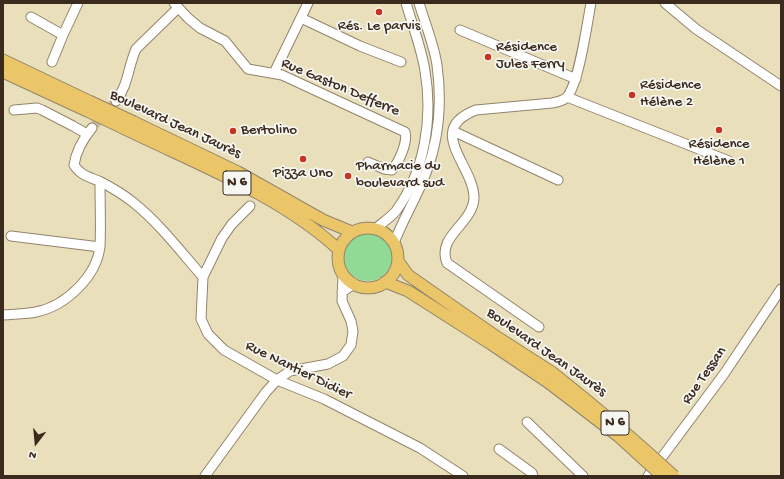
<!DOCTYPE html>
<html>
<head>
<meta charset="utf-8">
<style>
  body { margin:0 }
  #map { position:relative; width:784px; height:479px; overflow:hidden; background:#eadfbb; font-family:"Gochi Hand",sans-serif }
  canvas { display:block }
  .frame { position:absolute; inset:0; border:4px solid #3b2a1e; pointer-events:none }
  .north { position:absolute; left:16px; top:423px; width:40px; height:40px; -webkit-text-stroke:3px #f6f6f2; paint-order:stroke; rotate:196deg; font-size:11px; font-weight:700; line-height:16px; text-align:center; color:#3b2a1e }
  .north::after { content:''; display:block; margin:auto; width:14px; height:18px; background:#3b2a1e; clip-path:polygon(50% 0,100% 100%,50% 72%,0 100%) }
</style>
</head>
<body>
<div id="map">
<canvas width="784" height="479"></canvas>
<div class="frame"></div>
<div class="north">N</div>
</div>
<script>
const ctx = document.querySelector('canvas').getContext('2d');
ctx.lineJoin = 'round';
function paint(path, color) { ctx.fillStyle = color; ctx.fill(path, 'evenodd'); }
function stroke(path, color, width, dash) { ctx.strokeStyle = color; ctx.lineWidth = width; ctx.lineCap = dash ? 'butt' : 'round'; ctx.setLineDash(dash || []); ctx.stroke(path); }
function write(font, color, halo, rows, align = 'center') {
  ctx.font = font + ' "Gochi Hand",sans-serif'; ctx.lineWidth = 3.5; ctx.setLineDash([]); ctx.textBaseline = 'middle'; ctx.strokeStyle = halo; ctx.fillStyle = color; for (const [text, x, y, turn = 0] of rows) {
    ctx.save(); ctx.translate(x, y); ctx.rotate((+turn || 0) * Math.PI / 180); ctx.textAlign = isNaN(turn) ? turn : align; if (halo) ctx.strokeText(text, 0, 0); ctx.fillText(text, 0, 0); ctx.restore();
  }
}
const green = new Path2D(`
  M344 257a24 24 0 1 1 48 0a24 24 0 1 1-48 0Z`);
const minorTunnel = new Path2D(`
  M92,128L116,101`);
const minor = new Path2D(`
  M174,3L188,18L200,28L225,41L248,69L282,75L405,132C408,142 399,162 392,170L384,169L368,162
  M665,3L696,29L781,86
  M31,17L63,35
  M301,18L360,46L401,62
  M460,30L576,79
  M52,62L63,35L78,3
  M274,73L308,3
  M567,97L729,161
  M116,101C128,86 128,67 136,49L178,8
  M14,110L37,108L42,110L73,126L87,134
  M92,128C83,139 76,151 74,165C80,175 89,177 99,181C111,187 124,195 134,203C160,224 181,252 203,277
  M453,131L558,180
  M250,206L232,224L222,238L203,277L201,319L208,334L224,350L277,380L324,399L420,448L463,476
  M375,229C382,223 390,218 396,211C425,171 433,118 425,71C422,50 412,24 406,3
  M11,236L100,247
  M394,243C403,219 417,197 426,173C439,139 442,102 437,65C434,45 425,23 419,3
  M342,292L354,284
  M3,315C14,314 26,314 36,312C66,306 97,276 100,246C101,225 100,203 100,182
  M539,327L447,263C436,236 473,224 474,198C474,165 424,130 476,110L552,103C558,102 563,101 567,97C579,83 587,24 591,3
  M527,422L583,476
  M499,449L532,473L533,476
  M205,476L266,392L277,380L290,371L328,364L343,356L351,345L353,331L351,321L342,301L343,275
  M648,476L724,374L781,289`);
const major = new Path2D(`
  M3,60L89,101
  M3,72L85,110
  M134,122L238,172L323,220L352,232
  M127,130C197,164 281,196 339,250
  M338 258a30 30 0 1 1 60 0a30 30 0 1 1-60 0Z
  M398,261L408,275L497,337L553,373
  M385,282L408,291L491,344L549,383`);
const majorBridge = new Path2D(`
  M89,101L134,122
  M85,110L127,130
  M553,373C595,406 635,440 674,476
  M549,383L618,436L662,476`);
const markers = [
  [379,12,4,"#c8321e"],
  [488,57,4,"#c8321e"],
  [632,95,4,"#c8321e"],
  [719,130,4,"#c8321e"],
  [233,131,4,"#c8321e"],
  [303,159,4,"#c8321e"],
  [348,176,4,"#c8321e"]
];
const shields = [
  [237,183,28],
  [615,423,28]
];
const shieldNames = [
  ["N 6",237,183],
  ["N 6",615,423]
];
const poiNames = [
  ["Rés. Le parvis",379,27,"center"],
  ["Résidence",496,48],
  ["Jules Ferry",496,65],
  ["Résidence",640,86],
  ["Hélène 2",640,103],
  ["Bertolino",241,131],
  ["Résidence",719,145,"center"],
  ["Hélène 1",719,162,"center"],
  ["Pharmacie du",356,167],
  ["boulevard sud",356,184],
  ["Pizza Uno",303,174,"center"]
];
const streetNames = [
  ["Rue Gaston Defferre",340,88,23],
  ["Boulevard Jean Jaurès",175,125,25],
  ["Boulevard Jean Jaurès",546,353,35],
  ["Rue Nantier Didier",298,371,26],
  ["Rue Tessan",705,376,-55]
];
paint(green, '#90da96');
stroke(minorTunnel, '#c7bb9c', 9, [9, 4.5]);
stroke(minor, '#92846c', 11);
stroke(major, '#92846c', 13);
stroke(minor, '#fff', 9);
stroke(major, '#eac669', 11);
stroke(majorBridge, '#92846c', 13, []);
stroke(majorBridge, '#eac669', 11);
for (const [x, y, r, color] of markers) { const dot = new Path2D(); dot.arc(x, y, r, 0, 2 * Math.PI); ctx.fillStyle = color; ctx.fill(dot); stroke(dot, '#f6f6f2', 1.5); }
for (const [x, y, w] of shields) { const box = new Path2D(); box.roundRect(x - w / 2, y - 12, w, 24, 3); ctx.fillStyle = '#f6f6f2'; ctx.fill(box); stroke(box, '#3b2a1e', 1); }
write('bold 14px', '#3b2a1e', null, shieldNames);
write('15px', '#3b2a1e', '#f6f6f2', poiNames, 'left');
write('15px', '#3b2a1e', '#f6f6f2', streetNames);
</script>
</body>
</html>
